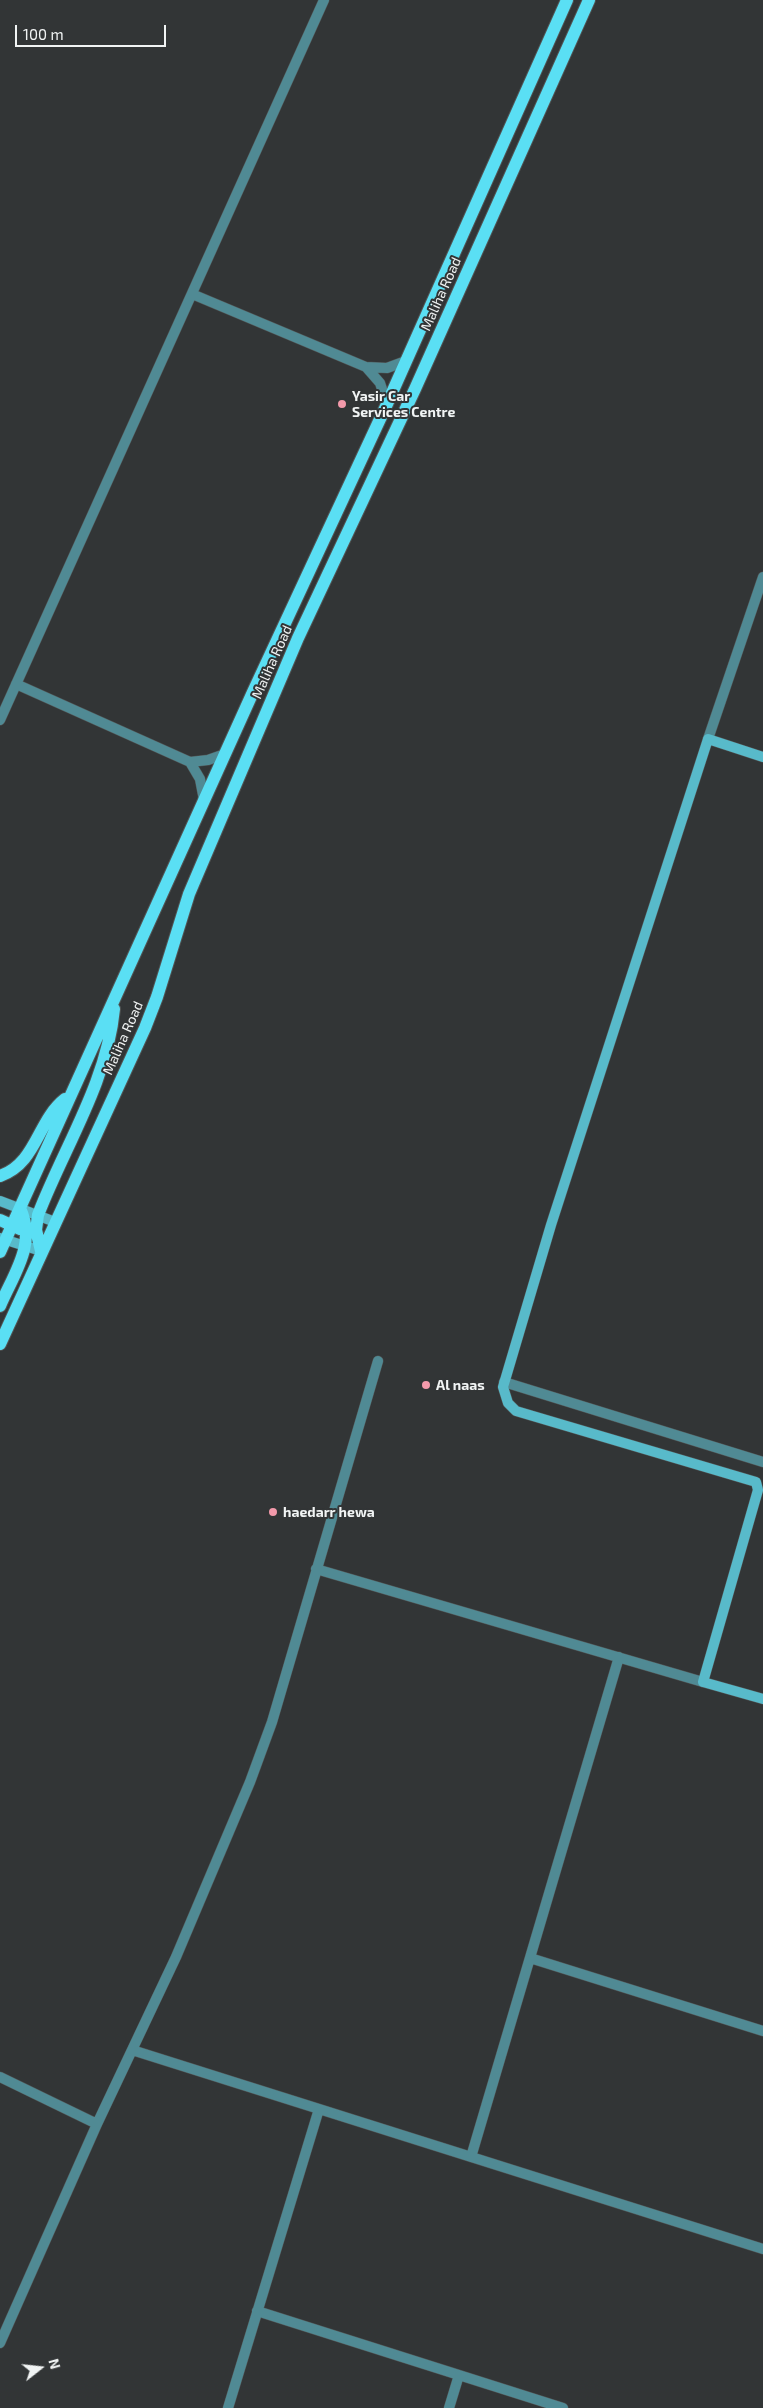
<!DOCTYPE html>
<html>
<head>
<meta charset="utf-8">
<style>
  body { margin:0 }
  #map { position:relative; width:763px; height:2408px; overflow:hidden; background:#323536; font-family:"Exo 2",sans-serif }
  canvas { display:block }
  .north { position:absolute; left:15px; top:2343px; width:50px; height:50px; -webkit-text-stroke:4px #323536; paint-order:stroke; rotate:74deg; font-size:14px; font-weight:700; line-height:20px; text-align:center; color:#f1f4f4 }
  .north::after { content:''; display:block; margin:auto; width:18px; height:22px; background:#f1f4f4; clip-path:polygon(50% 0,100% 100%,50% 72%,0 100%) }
  .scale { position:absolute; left:15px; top:25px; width:151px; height:22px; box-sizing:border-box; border:2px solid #f1f4f4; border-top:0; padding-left:6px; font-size:15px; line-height:18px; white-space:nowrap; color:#f1f4f4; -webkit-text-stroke:4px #323536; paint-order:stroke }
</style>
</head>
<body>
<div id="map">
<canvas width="763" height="2408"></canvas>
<div class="north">N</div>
<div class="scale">100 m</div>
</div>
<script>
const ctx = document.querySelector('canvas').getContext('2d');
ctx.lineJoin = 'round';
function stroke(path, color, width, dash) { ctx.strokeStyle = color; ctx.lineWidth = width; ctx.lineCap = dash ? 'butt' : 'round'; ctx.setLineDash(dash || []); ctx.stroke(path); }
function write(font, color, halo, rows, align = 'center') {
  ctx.font = font + ' "Exo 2",sans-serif'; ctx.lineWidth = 4; ctx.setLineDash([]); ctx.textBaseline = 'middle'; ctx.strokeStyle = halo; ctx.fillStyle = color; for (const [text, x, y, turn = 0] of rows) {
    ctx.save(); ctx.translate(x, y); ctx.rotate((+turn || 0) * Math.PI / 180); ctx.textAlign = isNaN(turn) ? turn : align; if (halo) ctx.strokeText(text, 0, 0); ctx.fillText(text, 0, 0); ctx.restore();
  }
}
const street = new Path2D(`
  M192,294L366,367L387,368L406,361
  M366,367L380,383L387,404
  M16,684L190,762L208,760L225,754
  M0,720L324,0
  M708,739L763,577
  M190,762L200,779L204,800
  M504,1382L763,1462
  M316,1569L703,1682
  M530,1958L763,2031
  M132,2050L763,2249
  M0,2077L97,2124
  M471,2157L619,1657
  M257,2311L563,2408
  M0,2343L97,2124L176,1957L250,1782L272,1722L378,1361
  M228,2408L319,2109
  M449,2408L459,2375`);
const secondary = new Path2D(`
  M763,757L708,739L551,1225L503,1387L508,1403L516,1411L756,1482L758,1490L703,1682L763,1699
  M0,1201L55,1222
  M0,1238L41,1251`);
const primary = new Path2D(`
  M0,1176C37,1163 37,1121 65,1099
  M0,1220L20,1229
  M41,1251L36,1230L38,1215C64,1147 107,1083 114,1009
  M0,1252L253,692L387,404L567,0
  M0,1306C14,1273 37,1244 20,1208
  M0,1344L145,1028L157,997L189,894L298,638L415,389L589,0`);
const markers = [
  [342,404,5,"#f39aab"],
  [426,1385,5,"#f39aab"],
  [273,1512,5,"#f39aab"]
];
const streetNames = [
  ["Maliha Road",441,294,-66],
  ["Maliha Road",272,662,-66],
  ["Maliha Road",123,1038,-66]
];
const poiNames = [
  ["Yasir Car",352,396],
  ["Services Centre",352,412],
  ["Al naas",436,1385],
  ["haedarr hewa",283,1512]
];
stroke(street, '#515454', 11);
stroke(secondary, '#515454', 11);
stroke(primary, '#515454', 14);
stroke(street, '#508a94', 10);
stroke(secondary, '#58baca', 10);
stroke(primary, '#5adff4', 12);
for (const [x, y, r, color] of markers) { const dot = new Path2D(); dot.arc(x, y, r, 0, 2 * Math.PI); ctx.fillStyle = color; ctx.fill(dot); stroke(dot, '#323536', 2); }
write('14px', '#f1f4f4', '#323536', streetNames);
write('bold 14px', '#f1f4f4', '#323536', poiNames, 'left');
</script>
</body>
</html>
